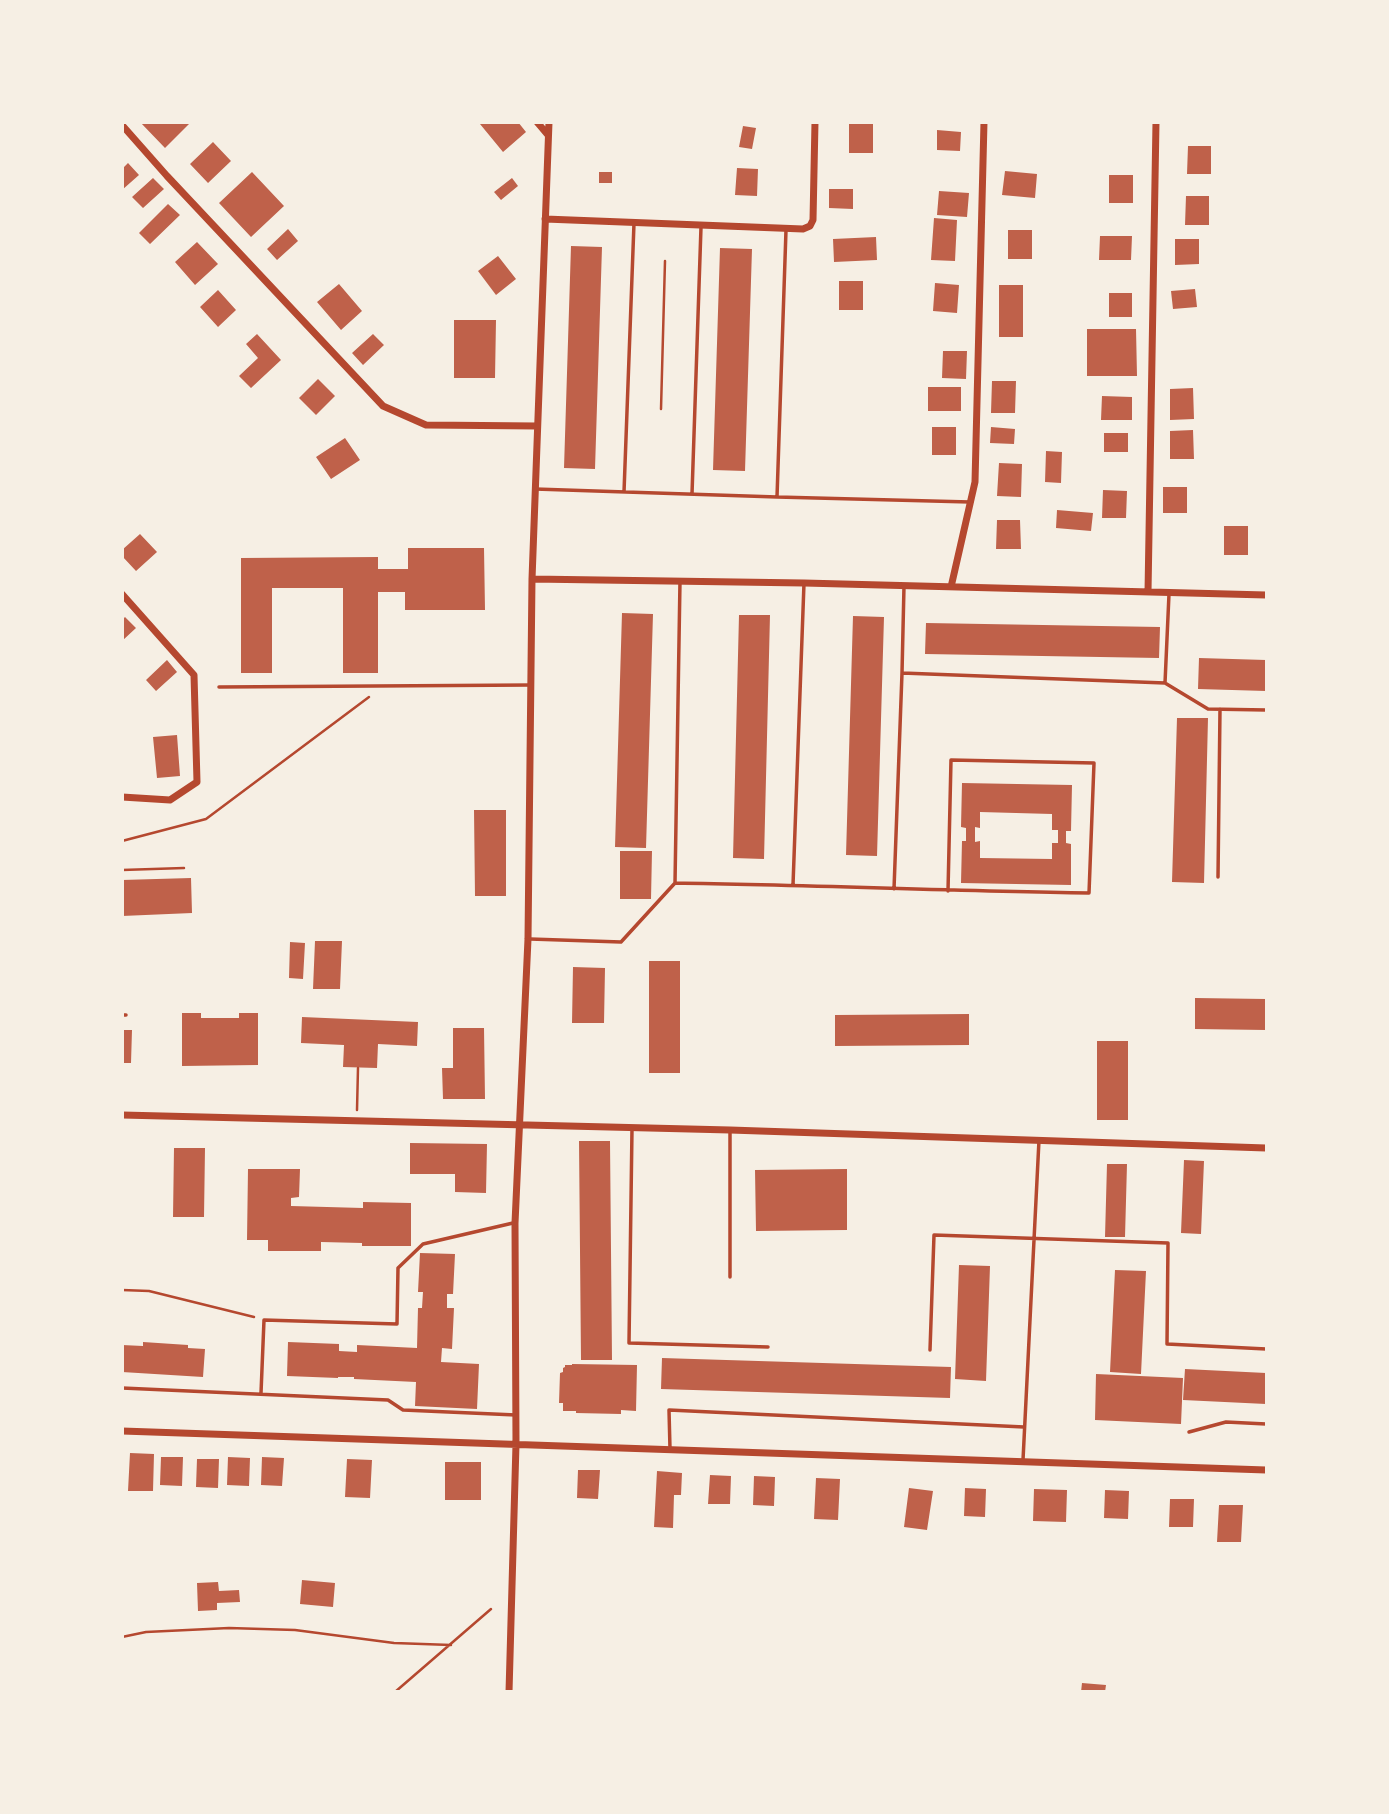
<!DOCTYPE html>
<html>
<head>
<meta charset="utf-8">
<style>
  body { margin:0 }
  #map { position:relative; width:1389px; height:1814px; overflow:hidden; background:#f6efe4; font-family:Rubik,sans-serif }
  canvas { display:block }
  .frame { position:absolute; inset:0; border:124px solid #f6efe4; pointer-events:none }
</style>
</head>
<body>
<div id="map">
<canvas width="1389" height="1814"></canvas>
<div class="frame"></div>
</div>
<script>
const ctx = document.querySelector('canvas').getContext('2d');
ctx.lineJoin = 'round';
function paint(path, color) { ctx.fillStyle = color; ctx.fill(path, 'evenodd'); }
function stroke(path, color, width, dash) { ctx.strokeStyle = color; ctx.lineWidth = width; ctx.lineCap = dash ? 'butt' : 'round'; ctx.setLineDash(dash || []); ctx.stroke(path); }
const building = new Path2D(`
  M140,122H191L165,148Z
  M481,122H518L526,132L503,152L480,124Z
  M849,124H873V153H849Z
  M743,126L756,128L752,149L739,147Z
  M937,130L961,132L960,151L937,150Z
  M213,142L231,161L208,183L190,164Z
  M1188,146H1211V174H1187Z
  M128,163L139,175L122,190V169Z
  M737,168L758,169L757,196L735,195Z
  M1005,171L1037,174L1035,198L1002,195Z
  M252,172L284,206L251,237L219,203Z
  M599,172H612V183H599Z
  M1109,175H1133V203H1109Z
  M153,178L164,189L143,208L132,197Z
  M512,178L518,186L501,200L494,192Z
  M829,189H853V209L829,208Z
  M939,191L969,193L967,217L937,215Z
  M1186,196H1209V225H1185Z
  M168,204L180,215L150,244L139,233Z
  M934,218L957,220L955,261L931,260Z
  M288,229L298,241L277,260L267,249Z
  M1008,230H1032V259H1008Z
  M1100,236H1132L1131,260H1099Z
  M876,237L877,260L834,262L833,239Z
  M1175,239H1199V264L1175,265Z
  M197,242L218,264L195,285L175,262Z
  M571,246L602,247L595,469L564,468Z
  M720,248L752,249L745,471L713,470Z
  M498,256L516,279L496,295L478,271Z
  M839,281H863V310H839Z
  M935,283L959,285L957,313L933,311Z
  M339,284L362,311L341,330L317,302Z
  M999,285H1023V337H999Z
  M1195,289L1197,307L1173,309L1171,291Z
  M218,290L236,310L218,327L200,307Z
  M1109,293H1132V317H1109Z
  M454,320H496L495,378H454Z
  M1087,329H1136L1137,376H1087Z
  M257,334L281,360L251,388L239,376L258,358L246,344Z
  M373,334L384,345L363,365L352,353Z
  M943,351H967L966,379L942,378Z
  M318,379L335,396L316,415L299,398Z
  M992,381H1016L1015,413H991Z
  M928,387H961V411H928Z
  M1193,388L1194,419L1170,420V389Z
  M1102,396L1132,397V420H1101Z
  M932,427H956V455H932Z
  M991,427L1015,429L1014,444L990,443Z
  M1193,430L1194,459H1170V431Z
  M1104,433H1128V452H1104Z
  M345,438L360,460L331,479L316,457Z
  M1046,451L1062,452L1061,483L1045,482Z
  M999,463L1022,464L1021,497L997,496Z
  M1163,487H1187V513H1163Z
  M1103,490L1127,491L1126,518H1102Z
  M1057,510L1093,513L1091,531L1056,528Z
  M997,520H1020L1021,549H996Z
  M1224,526H1248V555H1224Z
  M140,534L157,552L136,571L122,556V550Z
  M408,548H484L485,610H405V592H378V673H343V588H272V673H241V558L378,557V569H408Z
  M622,613L653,614L646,848L615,847Z
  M739,615H770L764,859L733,858Z
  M853,616L884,617L877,856L846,855Z
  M125,617L136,628L122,641V620Z
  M926,623L1160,627L1159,658L925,654Z
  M1199,658L1266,660V691L1198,689Z
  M167,660L177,672L156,691L146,680Z
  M1177,718H1208L1204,883L1172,882Z
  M177,735L180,776L157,778L153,737Z
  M962,783L1072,785L1071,831H1066V843L1071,844V885L961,883L962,841H966V828L961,827ZM980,812L1052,814V830H1058V843H1052V859L980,858V841L975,842V827L980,828Z
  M474,810H506V896H475Z
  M620,851H652L651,899H620Z
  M191,878L192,913L122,916V880Z
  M315,941H342L340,989H313Z
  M290,942L305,943L303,979L289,978Z
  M649,961H680V1073H649Z
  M573,967L605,968L604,1023H572Z
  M1195,998L1266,999V1030L1195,1029Z
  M182,1013H201V1018H239V1013H258V1065L182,1066Z
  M969,1014V1045L835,1046V1015Z
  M302,1017L418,1022L417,1046L378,1044L377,1068L343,1067L344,1045L301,1043Z
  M453,1028H484L485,1099H443L442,1068H453Z
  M122,1030H132L131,1063H122Z
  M1097,1041H1128V1120H1097Z
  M579,1141H610L612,1360H581Z
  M410,1143L487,1144L486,1193L455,1192V1174H410Z
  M174,1148H205L204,1217H173Z
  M1184,1160L1204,1161L1201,1234L1181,1233Z
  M1107,1164H1127L1125,1237H1105Z
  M248,1169H300L299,1197L291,1198V1206L363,1208V1202L411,1203V1246H362V1243L321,1242V1251H268V1240H247Z
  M847,1169V1230L756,1231L755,1170Z
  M420,1253L455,1254L453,1294H447V1308H454L452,1349L442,1348L441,1362L479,1364L477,1409L415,1406L416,1382L354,1379V1377H338V1378L287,1376L288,1342L339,1344V1351L357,1352V1345L417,1348L418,1308H422L423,1292H418Z
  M959,1265L990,1266L986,1381L955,1379Z
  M1115,1270L1146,1271L1141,1374L1110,1372Z
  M143,1342L188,1345V1348L205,1349L203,1377L122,1372V1345L143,1346Z
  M662,1358L951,1367L950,1398L661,1389Z
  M572,1364L637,1365L636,1411L621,1410V1414L576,1413V1411H563V1403H559L560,1373L563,1372V1368L565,1367V1365H572Z
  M1185,1369L1266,1373V1404L1183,1400Z
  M1096,1374L1183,1378L1181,1424L1095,1420Z
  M130,1453L154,1454L153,1491H128Z
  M161,1457H183L182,1486L160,1485Z
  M228,1457L250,1458L249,1486L227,1485Z
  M262,1457L284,1458L282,1486L261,1485Z
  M197,1459H219L218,1488L196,1487Z
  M347,1459L372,1460L370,1498L345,1497Z
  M445,1462H481V1500H445Z
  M578,1470H600L598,1499L577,1498Z
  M657,1471L682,1473L681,1495H674L673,1528L654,1527Z
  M710,1475L731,1476L730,1504H708Z
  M754,1476L775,1477L774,1506L753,1505Z
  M816,1478L840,1479L838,1520L814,1519Z
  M909,1488L933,1491L927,1530L904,1527Z
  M965,1488L986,1489L985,1517L964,1516Z
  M1034,1489L1067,1490L1066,1522L1033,1521Z
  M1105,1490L1129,1491L1128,1519L1104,1518Z
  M1170,1499H1194L1193,1527H1169Z
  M1219,1505H1243L1241,1542H1217Z
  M302,1580L335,1583L333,1607L300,1604Z
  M218,1582L219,1591L239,1590L240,1602L217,1603V1610L198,1611L197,1583Z
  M1082,1683L1106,1685L1105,1692H1081Z`);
const path = new Path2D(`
  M661,409L665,261
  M122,841L206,819L369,697
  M122,870L184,868
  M357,1110L358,1068
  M122,1290L149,1291L254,1317
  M122,1637L146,1632L229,1628L295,1630L394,1643L451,1645
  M395,1692L491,1609`);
const service = new Path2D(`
  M535,489L777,497L786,230
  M624,492L634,223
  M692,494L701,227
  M777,497L970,502
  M904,586L902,673L1165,683L1208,709L1266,710
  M1165,683L1169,594
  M219,687L531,685
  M1218,877L1220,709
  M675,883L680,581
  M793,885L804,583
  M894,889L902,673
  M530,939L621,942L675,883C813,885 951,891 1089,893L1094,763L951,760L948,891
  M122,1015H126
  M632,1129L629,1343L768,1347
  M730,1132V1277
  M930,1350L934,1235L1168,1243L1167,1344L1266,1349
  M122,1388L388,1400L403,1410L516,1415
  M261,1393L264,1320L397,1324L398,1268L423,1244L513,1223
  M1189,1432L1226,1422L1266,1424
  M670,1449L669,1410L1024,1427
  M1023,1460L1039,1140`);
const minor = new Path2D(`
  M537,122L548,135
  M122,125L167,176L383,406L426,425L537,426
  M545,219L803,229L810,226L813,220L815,122
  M532,579L804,583L1266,595
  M951,587L975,482L984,122
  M1148,592L1156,122
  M122,594L194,675L197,782L170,800L122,797
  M122,1115L730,1130L1266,1148
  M122,1431L1266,1470
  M509,1692L516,1444L515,1223L528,939L532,579L549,122`);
paint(building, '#bf614a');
stroke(path, '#b5482f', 2.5);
stroke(service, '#b5482f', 3.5);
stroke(minor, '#b5482f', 7);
</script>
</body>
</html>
